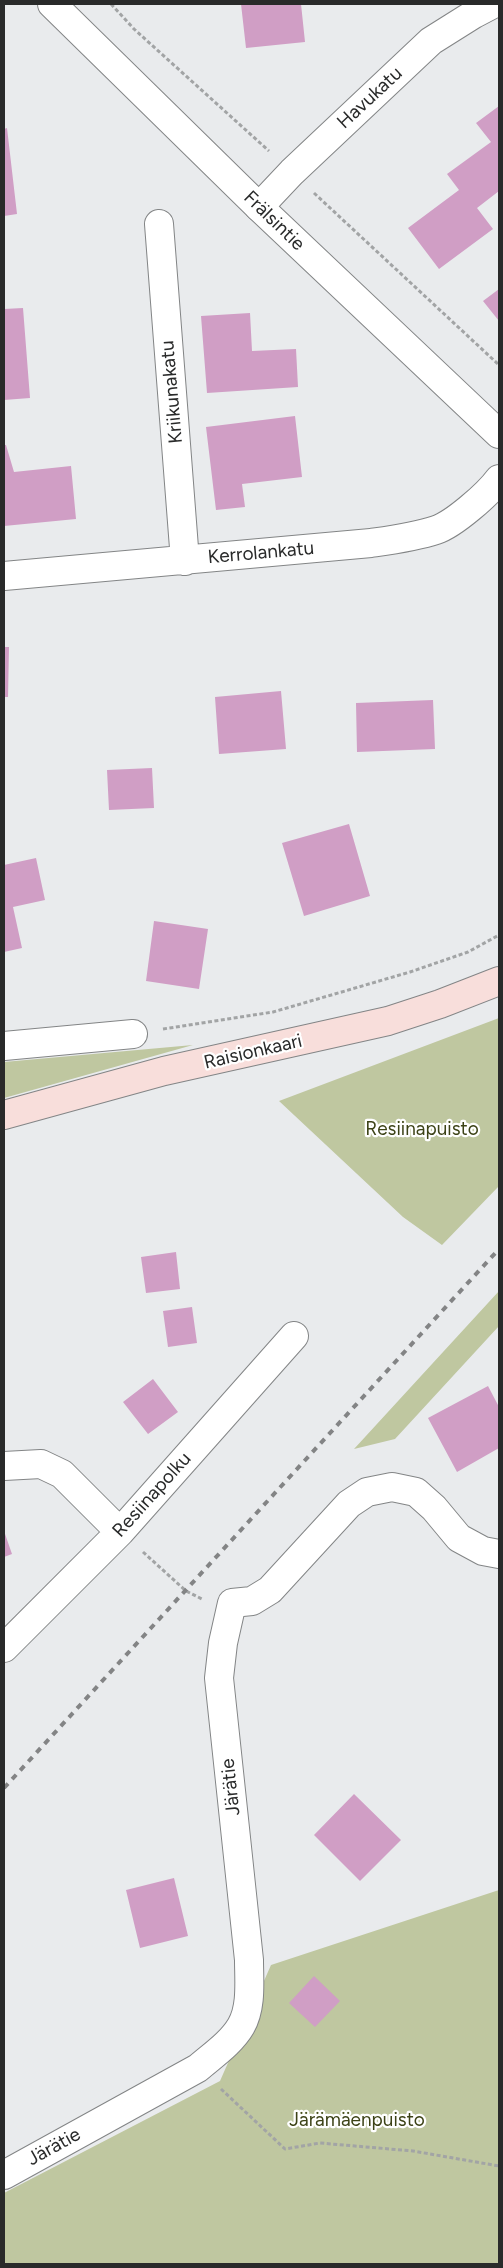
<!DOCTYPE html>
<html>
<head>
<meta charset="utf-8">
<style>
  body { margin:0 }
  #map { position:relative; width:503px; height:2268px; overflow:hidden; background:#e9ebed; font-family:Figtree,sans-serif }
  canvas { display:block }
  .frame { position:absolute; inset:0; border:5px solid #292a2a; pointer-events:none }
</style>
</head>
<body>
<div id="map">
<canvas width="503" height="2268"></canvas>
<div class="frame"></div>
</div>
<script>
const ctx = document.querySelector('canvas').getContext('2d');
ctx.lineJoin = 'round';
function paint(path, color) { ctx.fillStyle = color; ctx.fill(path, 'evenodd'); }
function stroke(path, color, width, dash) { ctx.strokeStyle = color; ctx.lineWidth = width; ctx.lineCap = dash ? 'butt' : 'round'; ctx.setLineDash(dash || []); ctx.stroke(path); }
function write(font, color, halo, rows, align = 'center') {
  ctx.font = font + ' Figtree,sans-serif'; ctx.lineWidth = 4.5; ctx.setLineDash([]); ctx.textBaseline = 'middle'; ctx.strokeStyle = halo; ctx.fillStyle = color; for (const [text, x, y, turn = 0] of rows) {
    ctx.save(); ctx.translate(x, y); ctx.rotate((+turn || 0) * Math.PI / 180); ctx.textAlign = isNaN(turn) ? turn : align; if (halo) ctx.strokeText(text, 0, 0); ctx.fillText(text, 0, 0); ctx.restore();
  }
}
const green = new Path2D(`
  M499,1018V1186L442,1245L403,1217L279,1101Z
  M193,1045L29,1091L4,1098V1062Z
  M499,1291V1326L395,1439L354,1449Z
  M499,1890V2264H4V2193L220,2081L271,1965Z`);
const building = new Path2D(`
  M241,4H301L305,42L246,48Z
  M499,106V191L477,208L493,229L439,269L408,228L459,190L447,174L491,142L476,123Z
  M7,128L17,214L4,216V129Z
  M499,289V321L483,301Z
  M23,308L30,398L4,400V309Z
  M250,313L252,351L296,349L298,387L207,393L201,316Z
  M295,416L302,477L242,484L245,507L216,510L206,427Z
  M4,445H6L14,472L71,466L76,519L4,526Z
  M4,647H9L8,697H4Z
  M281,691L286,749L219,754L215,697Z
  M433,700L435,749L357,752L356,703Z
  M152,768L154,808L109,810L107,770Z
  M349,824L370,896L304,916L282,843Z
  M36,858L45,900L13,907L22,948L4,952V865Z
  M154,921L208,929L199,989L146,981Z
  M176,1252L180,1289L146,1293L141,1257Z
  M192,1307L197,1343L168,1347L163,1311Z
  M153,1379L178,1412L148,1434L123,1402Z
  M488,1386L499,1407V1448L457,1472L428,1418Z
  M4,1531L12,1554L4,1557Z
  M354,1794L401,1840L360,1881L314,1835Z
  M174,1878L188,1936L140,1948L126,1890Z
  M314,1976L340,2001L315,2027L289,2003Z`);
const path = new Path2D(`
  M111,4L134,29L269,151
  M314,193L499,365
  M163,1029L273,1012L410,972L468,952L499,935
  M143,1552L186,1591L202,1599
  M221,2089L285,2149L320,2143L413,2151L499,2166`);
const minor = new Path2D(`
  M259,207L292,172L431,41L474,14L493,4
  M159,224L185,561
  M4,576L371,543C392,540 415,537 436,530C454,524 488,494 499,479
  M4,1046L133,1034
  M4,1466L41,1464L62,1474L120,1532
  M4,1648L120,1532L294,1336
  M4,2175L198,2068C213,2055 231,2043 241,2026C252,2007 249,1981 249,1960L219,1678L223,1643L232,1603L252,1601L270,1590L349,1504L367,1492L392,1487L416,1492L434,1508L459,1538L483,1551L499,1554`);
const tertiary = new Path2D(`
  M52,4L259,207L499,434`);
const secondary = new Path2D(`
  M4,1115L164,1071L388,1021L440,1004L499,981`);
const rail = new Path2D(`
  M4,1788L499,1249`);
const streetNames = [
  ["Havukatu",370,98,-43],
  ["Frälsintie",274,221,44],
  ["Kriikunakatu",172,392,-95],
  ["Kerrolankatu",261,553,-5],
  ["Raisionkaari",253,1052,-13],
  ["Resiinapolku",152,1495,-48],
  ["Järätie",231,1787,-96],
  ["Järätie",54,2147,-29]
];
const parkNames = [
  ["Resiinapuisto",422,1129],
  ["Järämäenpuisto",357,2120]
];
paint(green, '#bfc7a0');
paint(building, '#d09ec5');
stroke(minor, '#838586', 30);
stroke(tertiary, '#838586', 30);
stroke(secondary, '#838586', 30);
stroke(path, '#a2a4a5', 3, [4, 2.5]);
stroke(minor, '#fff', 28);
stroke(tertiary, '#fff', 28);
stroke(secondary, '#f8dedb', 28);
stroke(rail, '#838485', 4, [6, 6]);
write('19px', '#292a2a', '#fff', streetNames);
write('19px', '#3c4216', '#fff', parkNames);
</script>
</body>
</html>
